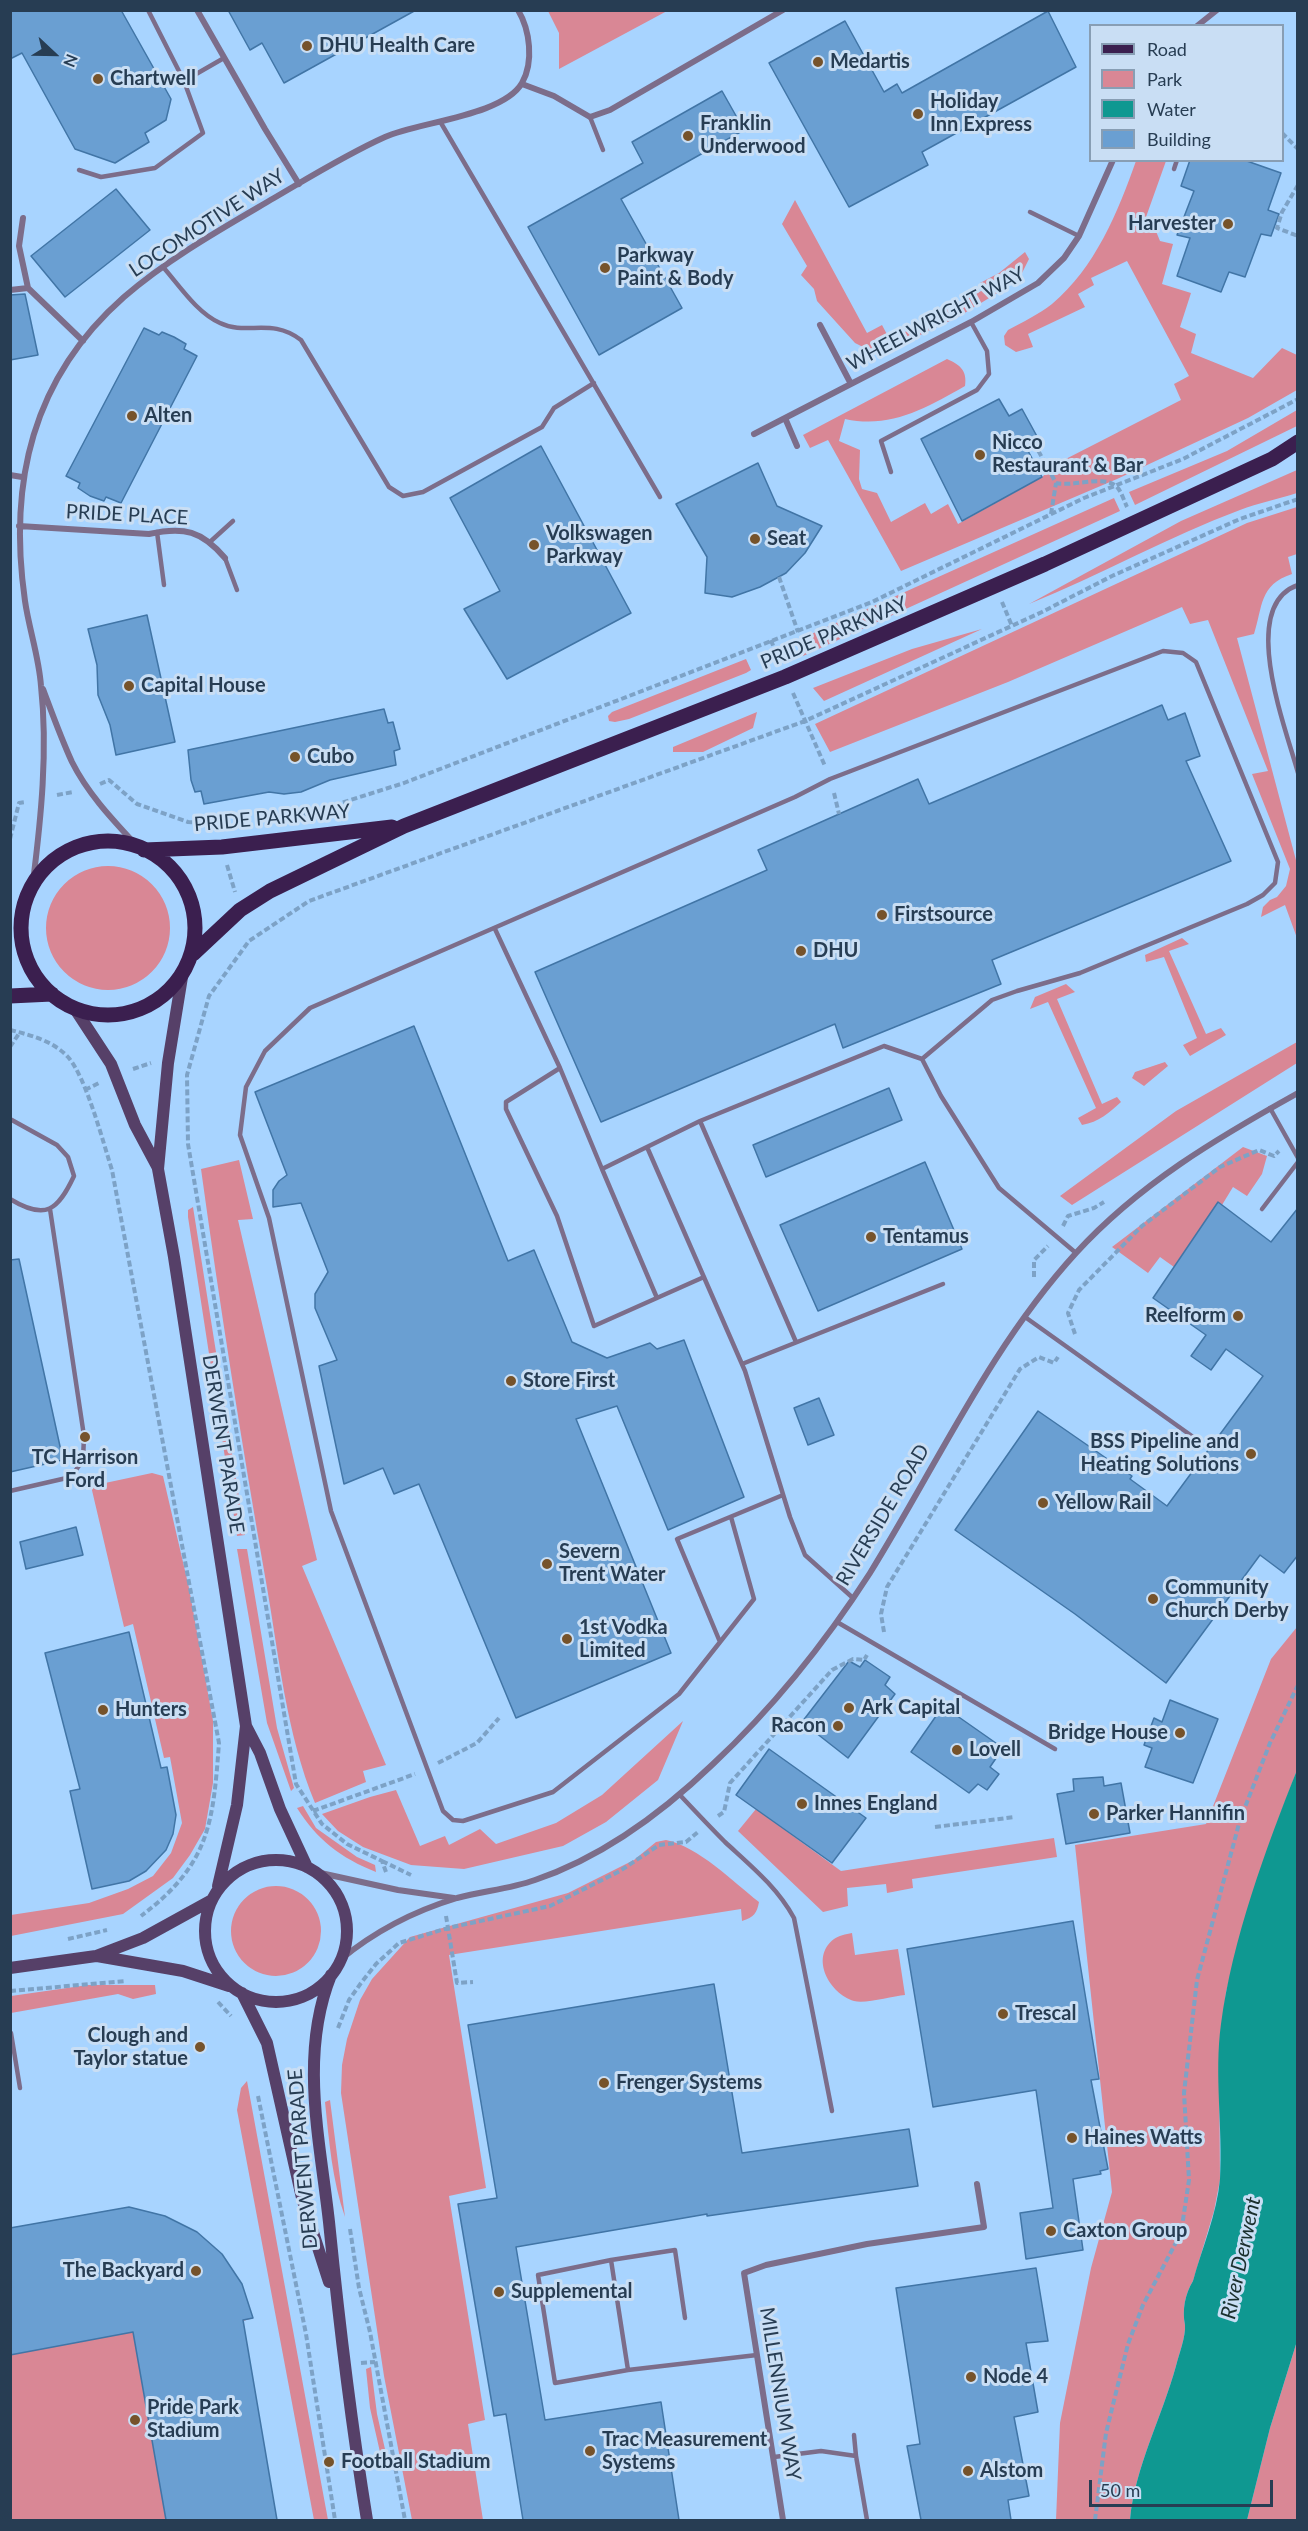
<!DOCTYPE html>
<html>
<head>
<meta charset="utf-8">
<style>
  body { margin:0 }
  #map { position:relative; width:1308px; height:2531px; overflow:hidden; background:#a8d4ff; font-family:Lato,sans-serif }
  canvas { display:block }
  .frame { position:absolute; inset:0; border:12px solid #273d53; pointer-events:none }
  .legend { position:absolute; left:1089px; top:24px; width:195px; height:138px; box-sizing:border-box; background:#c9def4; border:2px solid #889eb4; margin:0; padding:8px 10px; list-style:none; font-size:18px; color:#273d53 }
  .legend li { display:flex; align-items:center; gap:12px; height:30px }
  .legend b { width:30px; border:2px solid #889eb4 }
  .north { position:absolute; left:24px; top:24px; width:60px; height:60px; -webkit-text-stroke:4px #c9def4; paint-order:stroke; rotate:112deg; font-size:16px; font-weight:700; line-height:24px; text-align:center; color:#273d53 }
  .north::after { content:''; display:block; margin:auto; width:21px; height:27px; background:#273d53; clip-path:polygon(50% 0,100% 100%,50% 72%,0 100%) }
  .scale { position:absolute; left:1089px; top:2480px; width:184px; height:27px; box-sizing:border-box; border:3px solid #273d53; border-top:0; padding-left:8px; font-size:18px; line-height:21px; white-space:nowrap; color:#273d53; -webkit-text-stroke:4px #c9def4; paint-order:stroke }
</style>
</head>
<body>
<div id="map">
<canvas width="1308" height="2531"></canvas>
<div class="frame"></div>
<ul class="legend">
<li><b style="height:8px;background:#3b1f4f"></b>Road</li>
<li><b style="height:16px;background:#d98795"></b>Park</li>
<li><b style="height:16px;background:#0f9891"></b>Water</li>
<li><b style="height:16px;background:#6a9fd2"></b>Building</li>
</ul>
<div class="north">N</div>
<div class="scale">50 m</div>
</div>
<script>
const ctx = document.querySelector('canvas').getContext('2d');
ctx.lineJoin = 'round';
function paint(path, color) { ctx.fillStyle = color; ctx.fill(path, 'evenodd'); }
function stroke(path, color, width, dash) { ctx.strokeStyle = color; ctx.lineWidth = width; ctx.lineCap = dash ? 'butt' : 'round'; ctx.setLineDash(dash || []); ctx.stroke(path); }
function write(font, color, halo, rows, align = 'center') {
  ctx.font = font + ' Lato,sans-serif'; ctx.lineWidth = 6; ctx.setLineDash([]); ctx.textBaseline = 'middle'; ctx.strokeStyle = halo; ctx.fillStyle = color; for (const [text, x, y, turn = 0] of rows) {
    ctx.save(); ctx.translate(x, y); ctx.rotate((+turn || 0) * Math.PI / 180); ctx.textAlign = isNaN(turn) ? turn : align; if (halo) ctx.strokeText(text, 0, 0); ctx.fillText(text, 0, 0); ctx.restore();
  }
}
const green = new Path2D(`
  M548,11H667L559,69V33Z
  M1136,161H1166L1146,217L1153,224L1160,241L1173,244L1162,284L1191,293L1180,327L1196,334L1191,353L1253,378L1282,348L1297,355V390L1248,418L1117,479L901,571L828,440L810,448L803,435L947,359C961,365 967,371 965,386C926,408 891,429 845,419L839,441L860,450L859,479L862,489L877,493L891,522L925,503L931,514L948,504L958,524L1042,477L1056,464L1181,400L1174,384L1189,376L1127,261L1091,278L1094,285L1078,294L1085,307L1028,334L1033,347L1016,352L1005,345L1004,336L1008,330C1023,322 1039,314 1052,304C1095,268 1118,212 1136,161Z
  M795,200L867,333L882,325L890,340L983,290L980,283L999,273L1025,252L1029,259L1019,279L999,292L958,317L887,351L877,354L855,343L817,301L814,289L801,275L807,266L782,224Z
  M1297,410V426L1135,505L1129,492L1227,451Z
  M1297,470V493C1278,499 1258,503 1240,510C1168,537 1100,575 1029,604L1181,521Z
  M1114,498L1120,511L803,656L798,640Z
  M1297,507V554L1288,557L1292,574C1259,585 1263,606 1254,634L1237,638L1297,864V938L1285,905L1261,917L1263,907L1270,900L1277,897L1286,886L1290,869L1252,774L1268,771L1208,620L1190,624L1182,607L1008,682L830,752L815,724L1247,523Z
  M982,629L824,701L813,688L912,649Z
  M746,659L751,670L746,673L629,719L615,722L609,721L608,716L612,712Z
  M757,712L753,728L703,752H673V747Z
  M46 928a62 62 0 1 1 124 0a62 62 0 1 1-124 0Z
  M1182,938L1189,944L1169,951L1206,1034L1221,1028L1226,1035L1190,1056L1183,1045L1197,1038L1164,957L1146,962L1145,955Z
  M1066,984L1075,992L1057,999L1102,1104L1117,1097L1121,1102C1109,1113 1099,1122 1082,1125L1078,1118L1096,1108L1048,1002L1030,1009L1035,997Z
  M1297,1042V1063L1072,1205L1060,1196L1176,1111Z
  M1165,1062L1168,1066L1144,1086L1132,1078L1135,1072Z
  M1243,1147L1267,1156L1262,1174L1247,1196L1233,1187L1222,1205L1218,1203L1174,1267L1160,1257L1148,1273L1112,1247Z
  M239,1160L253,1219L238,1220L317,1560L302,1566L386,1765L363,1771L366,1782L315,1803C286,1733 279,1655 266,1582C242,1445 220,1307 201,1169Z
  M193,1207L245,1535L237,1536L188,1217V1210Z
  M152,1473L163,1476L189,1588L213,1721V1783L205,1829L190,1855L173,1878L123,1914L11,1936V1915L89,1903L128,1889L153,1876L171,1853L182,1823L170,1757L164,1758L133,1624L124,1627L91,1486Z
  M237,1549H247L277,1728L294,1788L291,1791L267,1723Z
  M1297,1627V1770L1277,1823L1246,1917L1226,1992L1219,2058L1220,2180L1214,2211L1193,2281C1185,2294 1182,2310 1185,2325C1186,2336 1179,2354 1176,2366C1162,2417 1135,2467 1130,2520H1056L1060,2423L1091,2268L1112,2192L1075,1845L1206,1824L1271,1659Z
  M683,1721L658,1780L606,1822L563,1846L464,1869L411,1865L363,1847L338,1831L322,1814L370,1797L396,1790L420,1846L445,1836L449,1845L480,1829L496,1844L556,1823L602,1795Z
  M303,1806L316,1828L357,1857L375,1865L376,1872C341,1858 317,1840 297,1808Z
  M756,1809L841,1871L1054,1838L1057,1857L912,1879L913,1888L887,1893L886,1884L847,1888L848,1906L823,1912L738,1831Z
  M666,1840C699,1847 732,1881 759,1902C757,1913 754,1917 742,1921L741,1909L449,1955L486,2188L449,2196L485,2420L468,2424L483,2520H412L384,2376L341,2093L342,2065L347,2039L360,2000L372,1979L410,1937L568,1893L634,1860L656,1842Z
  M231 1931a45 45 0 1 1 90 0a45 45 0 1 1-90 0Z
  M852,1933L855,1955L898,1949L905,1995C892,1996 866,2004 854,2001C830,1994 809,1958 834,1939C838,1936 846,1934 852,1933Z
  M88,1985H155L156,1994L133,1999L118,1994L11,2013V1996Z
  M247,2081L328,2520H314L237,2110L241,2088Z
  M330,2100L345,2217C332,2180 329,2140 325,2102Z
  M129,2207C201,2225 229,2246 253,2318L243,2321L277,2520H11V2228Z
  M1297,2341V2520H1247L1270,2428Z
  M371,2367L377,2414L387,2458L382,2461L370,2408L366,2369Z`);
const water = new Path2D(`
  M1297,1770V2341L1270,2428L1247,2520H1130C1135,2467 1162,2417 1176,2366C1179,2354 1186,2336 1185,2325C1182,2310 1185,2294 1193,2281C1202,2248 1217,2214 1220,2179C1223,2128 1214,2075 1221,2024C1232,1940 1266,1848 1297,1770Z`);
const building = new Path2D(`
  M10,10H121L171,99L166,120L145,133L149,142L115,163L75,149L22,53L10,59Z
  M228,10H416L284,83L262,43L250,50Z
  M1048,11L1076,67L922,152L928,165L849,207L769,63L845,21L884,92L897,84L902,93Z
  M722,91L744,130L621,199L682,308L599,355L528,227L643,163L632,142Z
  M1190,160H1244L1281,173L1268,210L1279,214L1271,236L1261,234L1245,277L1229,272L1221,292L1177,276L1190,238L1177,235L1194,191L1181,186Z
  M116,189L150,230L65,297L31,256Z
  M25,294L38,355L10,360V295Z
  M144,328L159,335L162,332L174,337L186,344L184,349L197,356L121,503L106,497L104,501L90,496L78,488L80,483L66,476Z
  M999,399L1009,416L1022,409L1039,440L1026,447L1042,477L962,521L921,439Z
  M541,446L631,613L507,679L464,609L500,591L450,498Z
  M758,463L777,506L822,526L805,553L786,573L760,587L732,597L705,593L707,557L676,504Z
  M147,615L175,742L116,755L110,725L98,695L97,665L88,629Z
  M1162,705L1168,720L1185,713L1200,756L1186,761L1231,861L992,960L1001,984L843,1048L835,1024L601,1122L535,972L767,870L758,850L918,779L929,804Z
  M384,709L388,723L393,722L400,749L394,751L396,765L330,780L301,792L284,794L269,792L204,804L201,791L195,792L191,780L188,750Z
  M414,1026L508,1261L534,1250L572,1342L607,1358L650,1343L657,1349L684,1340L744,1497L668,1530L617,1406L576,1419L671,1653L516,1718L419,1484L394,1494L383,1468L344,1484L319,1366L337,1360L315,1308V1294L328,1272L301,1203L273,1207V1190L279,1181L287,1175L255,1092Z
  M889,1088L902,1120L766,1177L753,1145Z
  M925,1162L962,1249L818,1311L780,1225Z
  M1218,1202L1271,1242L1298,1208V1555L1284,1573L1260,1555L1166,1683L1075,1614L955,1530L1038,1411L1132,1476L1130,1479L1167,1506L1263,1376L1226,1349L1211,1370L1191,1356L1206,1335L1153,1298Z
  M19,1259L63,1460L10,1472V1260Z
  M819,1398L834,1435L808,1445L794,1408Z
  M76,1527L83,1555L26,1569L20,1542Z
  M129,1632L161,1768L167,1767L176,1815L173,1834L166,1850L146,1871L129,1881L92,1889L70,1791L80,1789L45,1653Z
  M865,1660L890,1677L885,1685L895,1694L848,1758L802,1722L849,1661L860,1667Z
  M1170,1700L1218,1719L1193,1783L1145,1767L1152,1748L1144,1745L1154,1718L1162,1722Z
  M943,1706L1003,1748L990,1767L999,1774L987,1790L978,1784L969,1793L911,1752Z
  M769,1749L866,1818L832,1863L736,1795Z
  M1103,1777L1104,1786L1121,1783L1130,1833L1066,1844L1057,1794L1074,1791L1073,1779Z
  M1073,1921L1099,2079L1091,2080L1108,2169L1100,2171L1101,2174L1073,2179L1083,2250L1026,2259L1020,2213L1053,2208L1036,2090L933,2107L907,1949Z
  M714,1984L742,2153L909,2129L918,2186L707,2216V2214L516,2247L545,2420L661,2402L679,2520H523L506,2414L494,2416L458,2204L497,2198L468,2025Z
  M129,2207L165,2216L197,2232L222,2254L242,2284L253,2318L243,2320L277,2520H166L133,2332L10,2355V2228Z
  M1036,2268L1048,2341L1026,2343L1038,2412L1014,2417L1029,2496L1008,2500L1011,2520H921L907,2446L920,2444L896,2288Z`);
const path = new Path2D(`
  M1282,133L1298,149
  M1298,185L1282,212L1277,228L1298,236
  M1034,443L1056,483C1073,487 1103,475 1116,486C1121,490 1124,501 1127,507
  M1051,514L1056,483
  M779,577L798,632
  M1002,602L1012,626
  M771,640L778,659
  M793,693L825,766
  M100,784L109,780L137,804L188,822L230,824
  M834,793L839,814
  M57,795L73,792
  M300,816L404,783L872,602L1084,498L1183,459L1298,399
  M10,839L19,803L26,802
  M227,865L235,892
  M10,1030C31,1035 53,1041 68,1057C86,1077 103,1142 112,1170L219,1743C213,1823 210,1864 141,1916
  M10,1047L20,1032
  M133,1069L151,1063
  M85,1090L101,1082
  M1063,1226L1068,1216L1094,1208L1104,1202
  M1034,1277V1260L1048,1246
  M1075,1334L1068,1313L1079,1290L1142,1226L1220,1167L1259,1150L1274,1156L1279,1151
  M884,1632L881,1614L887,1587L1020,1369L1039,1357L1054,1363L1058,1357
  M438,1763L477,1743L499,1718
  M313,1811L415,1774
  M718,1816L724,1812L730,1783L832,1670L853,1659L864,1660L867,1655
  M935,1827L1015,1817
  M382,1861L411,1875
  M386,1872L382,1861L347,1844L322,1824L296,1784L188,1144L187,1075L209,996L249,941L309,901L805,721L1042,612L1112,576L1240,519L1298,499
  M446,1916L457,1983L473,1982
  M68,1939L107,1930
  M10,1991L126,1981
  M218,2002L231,2016
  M338,2028L349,2000L361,1983L376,1964L399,1943L448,1928L550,1906L620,1871L659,1845L686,1842L698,1832
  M258,2096L306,2334L335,2520
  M350,2229L359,2288L370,2332L405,2520
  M361,2363L375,2362
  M377,2468L394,2466
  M1095,2520L1106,2433L1128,2344L1143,2305L1181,2233L1189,2180L1184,2093L1197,1980L1240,1820L1270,1743L1298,1685`);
const lane = new Path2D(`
  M184,81L224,58
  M590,117L603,150
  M441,123L660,497
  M1174,169L1177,160
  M79,170L101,177L155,168L203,133L184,81L148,10
  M1030,212L1079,236
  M163,267C179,285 197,313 220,323C247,336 271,317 301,340L389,487L403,496L423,492L542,427L554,408L594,383
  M891,472L881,441L977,390L989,374L987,351L971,322
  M157,532L164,585
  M211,541L233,521
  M225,558L237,590
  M1298,585C1237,606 1287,731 1298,773
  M495,929L560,1068L602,1169L700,1121L884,1046L922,1059L941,1096L999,1188L1076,1253
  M560,1068L506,1102V1109L557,1216L594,1326L704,1277
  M1270,1108L1298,1158
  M10,1119L57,1145L68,1157L74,1176C58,1210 46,1221 10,1199
  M700,1121L796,1342
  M647,1147L745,1371L790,1517L805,1555L853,1598
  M602,1169L657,1298
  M1262,1209L1298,1162
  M1025,1317L1196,1439
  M742,1364L943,1284
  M10,1491L71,1477L83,1460L84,1436L50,1209
  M731,1517L754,1599L679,1694L553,1792L463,1821L453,1820L443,1811L331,1511L269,1218L240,1135L246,1087L265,1051L310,1008L795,797L830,779L1163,651L1183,653L1196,662L1278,862L1275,883L1263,895L1247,904L1080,973L1017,991L992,1000L922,1059
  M837,1622L1055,1749
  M720,1642L677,1539L783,1495
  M679,1794C694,1810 709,1826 725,1842C751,1866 777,1887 794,1918L832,2111
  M11,2033L20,2088
  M611,2260L675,2250L685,2318
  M628,2370L611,2260L538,2275L555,2383L628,2370L757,2355
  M854,2435L856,2456
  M774,2457L821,2451L856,2456L867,2520`);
const street = new Path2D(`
  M197,10L265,129L299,184
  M1197,26L1217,10
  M522,84L554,96L590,117L610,110L783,10
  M23,218L19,246L28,288L83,341
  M10,290L28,288
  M820,325L851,384
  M785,418L797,446
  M754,434L971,322L1038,283L1064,258L1079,236L1113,160
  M10,475L22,477
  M19,526L149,534C184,526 202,531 225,558
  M43,689C52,713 61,738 72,762C88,794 113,820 137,846
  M33,882C41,818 48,751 41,686C39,657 29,629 25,601C8,483 32,378 124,297C169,258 223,228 274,198C310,177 347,154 385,137C418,122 503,116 522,83C534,62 530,30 518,10
  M316,1872L398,1890L454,1898
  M340,1960C375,1931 414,1911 457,1898C483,1891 510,1889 535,1880C603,1857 662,1813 713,1764C774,1707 825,1643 870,1573C937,1465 990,1347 1076,1253C1139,1184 1217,1138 1298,1093
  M783,2520L744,2273L766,2265L867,2244L984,2227L977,2184`);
const secondary = new Path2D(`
  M182,977L168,1063L158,1169L174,1257L246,1726L260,1753L280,1809L307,1867
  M75,1009L111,1064L135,1125L158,1168
  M205 1931a71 71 0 1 1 142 0a71 71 0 1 1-142 0Z
  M218,1886L237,1805L246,1726
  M97,1956L183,1971L229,1986
  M10,1968L96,1956L143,1938L212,1900
  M331,1975C299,2055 320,2140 329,2222C339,2322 351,2422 367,2520
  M242,1993L267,2043L302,2198L329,2282`);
const primary = new Path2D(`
  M21 928a87 87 0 1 1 174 0a87 87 0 1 1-174 0Z
  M144,850L222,847L392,827
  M193,954L240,910L270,891L404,826L785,677L1045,564L1272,459L1298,442
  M10,996L52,994`);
const markers = [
  [307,46,6,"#76532b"],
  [818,62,6,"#76532b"],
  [98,79,6,"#76532b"],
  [918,114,6,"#76532b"],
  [688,136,6,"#76532b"],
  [1228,224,6,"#76532b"],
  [605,268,6,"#76532b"],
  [132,416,6,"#76532b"],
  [980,455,6,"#76532b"],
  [755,539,6,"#76532b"],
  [534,545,6,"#76532b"],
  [129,686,6,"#76532b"],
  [295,757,6,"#76532b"],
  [882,915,6,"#76532b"],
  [801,951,6,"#76532b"],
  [871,1237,6,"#76532b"],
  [1238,1316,6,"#76532b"],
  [511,1381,6,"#76532b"],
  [85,1437,6,"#76532b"],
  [1251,1454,6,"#76532b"],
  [1043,1503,6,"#76532b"],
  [547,1564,6,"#76532b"],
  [1153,1599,6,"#76532b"],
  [567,1639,6,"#76532b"],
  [849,1708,6,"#76532b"],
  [103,1710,6,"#76532b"],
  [838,1726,6,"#76532b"],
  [1180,1733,6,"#76532b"],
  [957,1750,6,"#76532b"],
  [802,1804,6,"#76532b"],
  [1094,1814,6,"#76532b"],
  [1003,2014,6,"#76532b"],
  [200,2047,6,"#76532b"],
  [604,2083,6,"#76532b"],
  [1072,2138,6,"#76532b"],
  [1051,2231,6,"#76532b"],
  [196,2271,6,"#76532b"],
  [499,2292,6,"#76532b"],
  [971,2377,6,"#76532b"],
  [135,2420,6,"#76532b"],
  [590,2451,6,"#76532b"],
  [329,2462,6,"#76532b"],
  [968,2471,6,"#76532b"]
];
const poiNames = [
  ["DHU Health Care",319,46],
  ["Medartis",830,62],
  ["Chartwell",110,79],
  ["Holiday",930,102],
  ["Inn Express",930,125],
  ["Franklin",700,124],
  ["Underwood",700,147],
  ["Harvester",1216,224,"right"],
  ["Parkway",617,256],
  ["Paint & Body",617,279],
  ["Alten",144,416],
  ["Nicco",992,443],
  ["Restaurant & Bar",992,466],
  ["Volkswagen",546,534],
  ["Parkway",546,557],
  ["Seat",767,539],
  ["Capital House",141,686],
  ["Cubo",307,757],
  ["Firstsource",894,915],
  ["DHU",813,951],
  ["Tentamus",883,1237],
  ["Reelform",1226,1316,"right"],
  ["Store First",523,1381],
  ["BSS Pipeline and",1239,1442,"right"],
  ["Heating Solutions",1239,1465,"right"],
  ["TC Harrison",85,1458,"center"],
  ["Ford",85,1481,"center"],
  ["Yellow Rail",1055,1503],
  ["Severn",559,1552],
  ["Trent Water",559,1575],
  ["Community",1165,1588],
  ["Church Derby",1165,1611],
  ["1st Vodka",579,1628],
  ["Limited",579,1651],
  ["Ark Capital",861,1708],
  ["Hunters",115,1710],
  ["Racon",826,1726,"right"],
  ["Bridge House",1168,1733,"right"],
  ["Lovell",969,1750],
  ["Innes England",814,1804],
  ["Parker Hannifin",1106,1814],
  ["Trescal",1015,2014],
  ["Clough and",188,2036,"right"],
  ["Taylor statue",188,2059,"right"],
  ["Frenger Systems",616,2083],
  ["Haines Watts",1084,2138],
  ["Caxton Group",1063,2231],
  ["The Backyard",184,2271,"right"],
  ["Supplemental",511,2292],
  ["Node 4",983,2377],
  ["Pride Park",147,2408],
  ["Stadium",147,2431],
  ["Trac Measurement",602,2440],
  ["Systems",602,2463],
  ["Football Stadium",341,2462],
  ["Alstom",980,2471]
];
const streetNames = [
  ["LOCOMOTIVE WAY",207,223,-33],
  ["WHEELWRIGHT WAY",936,319,-28],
  ["PRIDE PLACE",127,515,3],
  ["PRIDE PARKWAY",834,633,-23],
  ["PRIDE PARKWAY",272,818,-5],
  ["DERWENT PARADE",223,1444,81],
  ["RIVERSIDE ROAD",883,1515,-59],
  ["DERWENT PARADE",303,2159,-95],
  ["MILLENNIUM WAY",780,2394,81]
];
const waterNames = [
  ["River Derwent",1241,2258,-78]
];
paint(green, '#d98795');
paint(water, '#0f9891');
paint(building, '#6a9fd2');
stroke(building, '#4175a6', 1.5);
stroke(path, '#7da2c6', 4, [6, 3]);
stroke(lane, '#7c6d8a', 4.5);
stroke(street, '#7c6d8a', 6);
stroke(secondary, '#564068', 12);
stroke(primary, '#3b1f4f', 15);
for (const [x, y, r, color] of markers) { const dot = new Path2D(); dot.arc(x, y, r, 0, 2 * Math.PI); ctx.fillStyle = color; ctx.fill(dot); stroke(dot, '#c9def4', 2); }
write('bold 20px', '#273d53', '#c9def4', poiNames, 'left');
write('20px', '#273d53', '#c9def4', streetNames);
write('italic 21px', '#1a2f2d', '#c9def4', waterNames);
</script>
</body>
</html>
